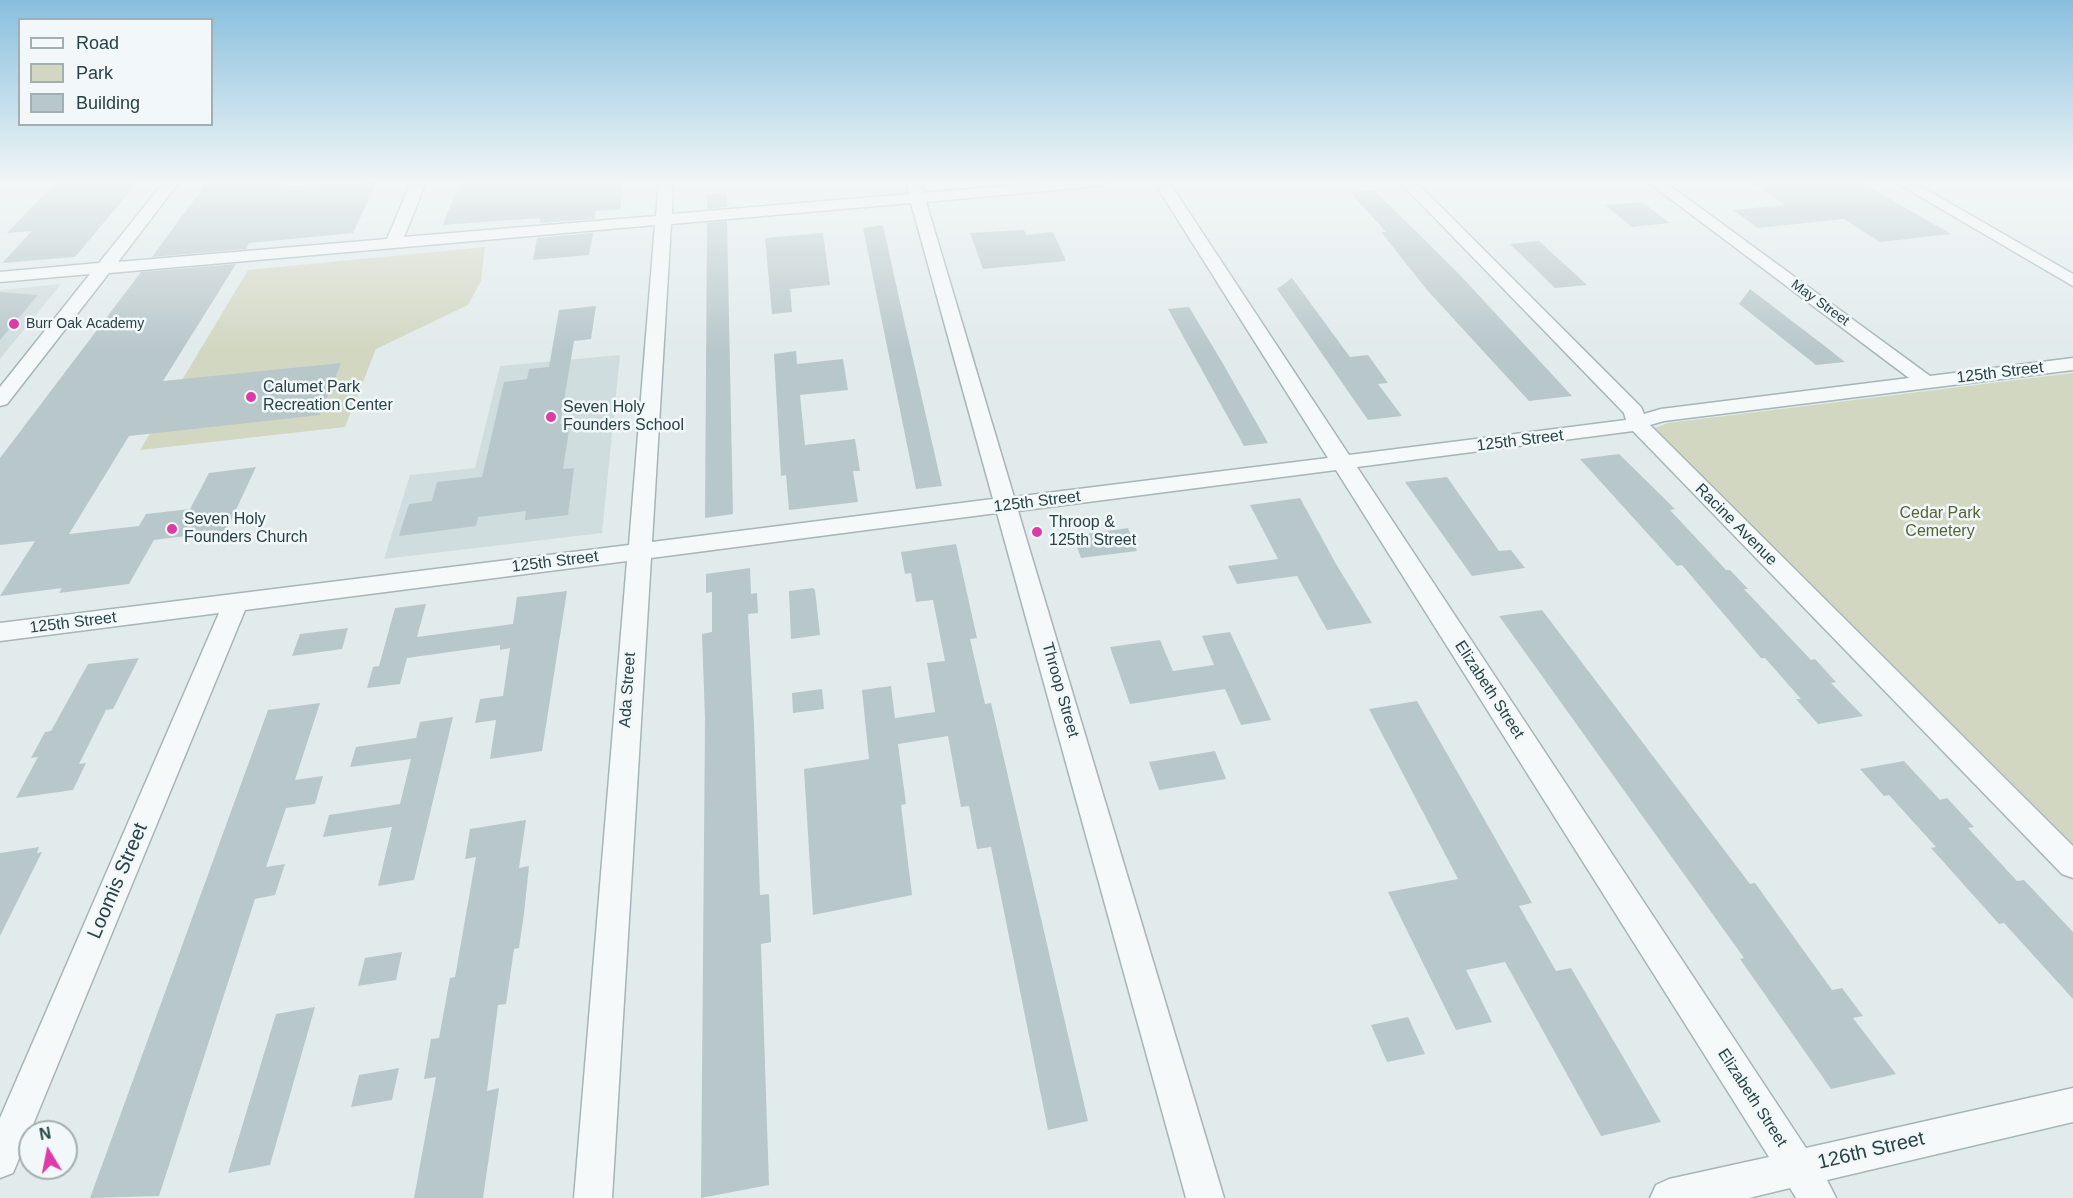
<!DOCTYPE html>
<html>
<head>
<meta charset="utf-8">
<style>
  body { margin:0 }
  #map { position:relative; width:2073px; height:1198px; overflow:hidden; background:#e2ebec; font-family:Helvetica,sans-serif }
  canvas { display:block }
  .legend { position:absolute; left:18px; top:18px; width:195px; height:108px; box-sizing:border-box; background:#f2f8f9; border:2px solid #a1afb1; margin:0; padding:8px 10px; list-style:none; font-size:18px; color:#284246 }
  .legend li { display:flex; align-items:center; gap:12px; height:30px }
  .legend b { width:30px; border:2px solid #a1afb1 }
  .north { position:absolute; left:18px; top:1120px; width:60px; height:60px; box-sizing:border-box; background:#f2f8f9; border:2px solid #a1afb1; border-radius:50%; rotate:350deg; font-size:16px; font-weight:700; line-height:24px; text-align:center; color:#284246 }
  .north::after { content:''; display:block; margin:auto; width:21px; height:27px; background:#dd3ba8; clip-path:polygon(50% 0,100% 100%,50% 72%,0 100%) }
</style>
</head>
<body>
<div id="map">
<canvas width="2073" height="1198"></canvas>
<ul class="legend">
<li><b style="height:8px;background:#f5f9f9"></b>Road</li>
<li><b style="height:16px;background:#d2d7c2"></b>Park</li>
<li><b style="height:16px;background:#b8c7ca"></b>Building</li>
</ul>
<div class="north">N</div>
</div>
<script>
const ctx = document.querySelector('canvas').getContext('2d');
ctx.lineJoin = 'round';
function paint(path, color) { ctx.fillStyle = color; ctx.fill(path, 'evenodd'); }
function stroke(path, color, width, dash) { ctx.strokeStyle = color; ctx.lineWidth = width; ctx.lineCap = dash ? 'butt' : 'round'; ctx.setLineDash(dash || []); ctx.stroke(path); }
function write(font, color, halo, rows, align = 'center') {
  ctx.font = font + ' Helvetica,sans-serif'; ctx.lineWidth = 5; ctx.setLineDash([]); ctx.textBaseline = 'middle'; ctx.strokeStyle = halo; ctx.fillStyle = color; for (const [text, x, y, turn = 0] of rows) {
    ctx.save(); ctx.translate(x, y); ctx.rotate((+turn || 0) * Math.PI / 180); ctx.textAlign = isNaN(turn) ? turn : align; if (halo) ctx.strokeText(text, 0, 0); ctx.fillText(text, 0, 0); ctx.restore();
  }
}
const built = new Path2D(`
  M61,284L0,359V290Z
  M620,355L602,533L384,559L410,475L475,468L500,366Z`);
const green = new Path2D(`
  M485,247L481,281L468,305L376,349L345,427L140,450L248,270Z
  M2073,373V844L1655,428L1668,423Z`);
const building = new Path2D(`
  M56,182H138L75,257L2,263L32,231L7,233Z
  M207,182H284L281,186L377,182L353,233L249,243L246,249L152,257Z
  M462,182H624L620,209L596,211L595,219L540,223V218L443,225L455,192H458Z
  M1751,182H1861L1951,234L1880,242L1844,219L1758,228L1733,210L1785,205Z
  M1374,190L1459,274L1572,396L1529,401L1427,290L1381,232H1386L1350,192Z
  M726,192L727,207L707,209V194Z
  M1642,202L1670,223L1632,227L1605,205Z
  M727,221L733,514L705,518L707,223Z
  M883,225L899,298L942,486L916,489L863,228Z
  M1024,230L1026,235L1053,232L1066,261L983,269L970,233Z
  M593,233L589,255L533,260L537,238Z
  M823,233L830,285L790,289L792,312L772,314L765,238Z
  M1539,241L1587,285L1555,288L1510,244Z
  M236,264L163,381L341,363L320,415L129,436L69,534L139,526L146,514L190,509L209,473L256,467L226,531L154,540L129,584L59,593L62,588L0,596L35,541L0,545V458L141,272Z
  M1292,278L1350,357L1368,355L1388,383L1378,384L1402,416L1368,420L1277,289Z
  M1750,289L1826,347L1845,362L1816,365L1739,304Z
  M0,292L38,295L0,340Z
  M596,306L591,339L574,341L560,424L570,423L563,469L574,468L568,515L525,520L526,511L478,517L476,526L399,536L409,504L432,501L437,482L482,477L504,382L527,379L529,369L549,367L559,310Z
  M1189,307L1222,362L1268,443L1244,446L1168,309Z
  M796,351L797,364L843,359L848,390L800,395L805,445L855,439L860,471H853L858,502L789,510L786,475L781,476L774,354Z
  M1619,454L1675,509L1670,510L1726,570H1730L1748,589H1744L1811,660L1815,659L1836,682L1831,683L1863,716L1818,724L1796,699H1801L1765,658H1761L1682,565L1677,566L1580,459Z
  M1447,477L1499,551L1511,550L1525,568L1472,576L1405,482Z
  M1300,498L1336,564L1372,623L1327,630L1297,576L1237,584L1228,566L1278,559L1250,505Z
  M1128,528L1137,551L1081,558L1073,536Z
  M956,544L977,638L970,639L985,704L991,703L1088,1121L1048,1130L991,847L977,849L969,806L961,807L948,736L898,744L906,804L901,805L912,895L813,915L804,769L869,759L862,690L891,686L895,718L935,712L927,663L945,661L933,600L916,602L911,573L905,574L901,552Z
  M750,568L751,594L757,593L758,613L748,614L754,725L760,895L769,894L771,942L761,944L769,1185L701,1198L705,719L702,634L712,632V592L706,593V574Z
  M813,588L815,590L820,635L791,639L789,591Z
  M567,591L542,751L490,759L496,720L475,723L480,699L503,696L510,648L500,650V645L407,658L400,684L367,688L373,667L379,666L395,608L426,604L417,637L513,624L517,597Z
  M1542,610L1750,884L1755,883L1832,990L1842,988L1863,1016L1853,1018L1896,1074L1831,1089L1740,959L1744,958L1499,616Z
  M348,628L342,649L292,656L300,634Z
  M1230,632L1271,720L1241,725L1225,689L1130,704L1110,647L1160,640L1173,671L1214,665L1202,636Z
  M139,658L113,709L106,710L79,764L86,763L73,790L16,798L38,757L31,758L45,732L51,731L88,664Z
  M822,689L824,709L793,713L792,693Z
  M1417,701L1532,903L1519,906L1556,971L1571,968L1661,1122L1601,1136L1505,962L1466,970L1492,1022L1456,1030L1388,892L1458,879L1369,709Z
  M320,703L295,780L323,776L315,804L286,808L266,867L285,864L275,895L255,899L159,1196L90,1198L268,710Z
  M453,717L414,880L378,886L392,827L323,837L329,815L400,804L411,759L350,767L356,747L416,738L420,722Z
  M1215,751L1226,779L1159,790L1149,762Z
  M1904,761L1940,800L1947,798L1974,827L1968,828L2017,881L2024,880L2073,932V999L2004,923L1999,924L1931,848L1936,847L1889,795L1884,796L1860,769Z
  M526,820L519,868L529,866L524,914L519,948L514,949L506,1004L498,1005L487,1091L499,1088L483,1198H414L436,1077L424,1079L431,1039L439,1038L450,978L455,977L476,857L465,859L470,829Z
  M39,847L37,853L42,852L0,936V853Z
  M402,952L396,980L358,986L365,958Z
  M315,1007L270,1165L228,1173L276,1014Z
  M1408,1017L1425,1054L1387,1062L1371,1025Z
  M399,1068L392,1100L351,1107L359,1075Z`);
const street = new Path2D(`
  M164,182H179L118,262L387,239L411,182H426L404,237L656,216L659,182H673L672,214L909,194L906,182H921L924,193L1047,182H1107L1100,186L926,202L1014,497L1328,458L1154,182H1169L1349,455L1626,420L1624,413L1400,182H1416L1641,407L1644,414L1661,409L1909,378L1648,182H1665L1930,376L2073,358V370L1664,421L1650,425L2073,846V878L2062,874L1633,431L1357,467L1806,1148L2073,1088V1122L1827,1180L1836,1198H1796L1790,1188L1749,1198H1650L1656,1185L1669,1179L1769,1157L1336,470L1018,511L1224,1198H1186L997,513L651,558L612,1198H574L627,561L245,610L13,1173L0,1178V1118L219,613L0,641V623L629,545L655,225L109,273L7,404L0,406V387L90,274L0,282V272L99,263ZM911,203L993,499L652,542L671,224Z
  M1895,182H1913L2073,274V286Z`);
const markers = [
  [14,324,6,"#dd3ba8"],
  [251,397,6,"#dd3ba8"],
  [551,417,6,"#dd3ba8"],
  [172,529,6,"#dd3ba8"],
  [1037,532,6,"#dd3ba8"]
];
const farStreetnames = [
  ["May Street",1820,303,36]
];
const farPoinames = [
  ["Burr Oak Academy",26,324]
];
const streetNames = [
  ["125th Street",2000,373,-7],
  ["125th Street",1520,441,-7],
  ["125th Street",1037,502,-7],
  ["Racine Avenue",1736,525,45],
  ["125th Street",555,562,-7],
  ["125th Street",73,623,-7],
  ["Ada Street",628,690,-86],
  ["Throop Street",1060,690,74],
  ["Elizabeth Street",1489,690,57],
  ["Elizabeth Street",1752,1098,57]
];
const poiNames = [
  ["Calumet Park",263,388],
  ["Recreation Center",263,406],
  ["Seven Holy",563,408],
  ["Founders School",563,426],
  ["Seven Holy",184,520],
  ["Founders Church",184,538],
  ["Throop &",1049,523],
  ["125th Street",1049,541]
];
const parkNames = [
  ["Cedar Park",1940,514],
  ["Cemetery",1940,532]
];
const nearStreetnames = [
  ["Loomis Street",118,881,-67],
  ["126th Street",1871,1151,-13]
];
paint(built, '#d0ddde');
paint(green, '#d2d7c2');
paint(building, '#b8c7ca');
stroke(street, '#a6b5b7', 3);
paint(street, '#f5f9f9');
const sky = ctx.createLinearGradient(0, 0, 0, 350);
sky.addColorStop(0, '#88bfde');
sky.addColorStop(0.52, '#f2f6f6');
sky.addColorStop(1, '#f2f6f600');
ctx.fillStyle = sky;
ctx.fillRect(0, 0, 2073, 350);
for (const [x, y, r, color] of markers) { const dot = new Path2D(); dot.arc(x, y, r, 0, 2 * Math.PI); ctx.fillStyle = color; ctx.fill(dot); stroke(dot, '#f2f8f9', 2); }
write('14px', '#284246', '#f2f8f9', farStreetnames);
write('14px', '#284246', '#f2f8f9', farPoinames, 'left');
write('16px', '#284246', '#f2f8f9', streetNames);
write('16px', '#284246', '#f2f8f9', poiNames, 'left');
write('16px', '#556333', '#f2f8f9', parkNames);
write('20px', '#284246', '#f2f8f9', nearStreetnames);
</script>
</body>
</html>
